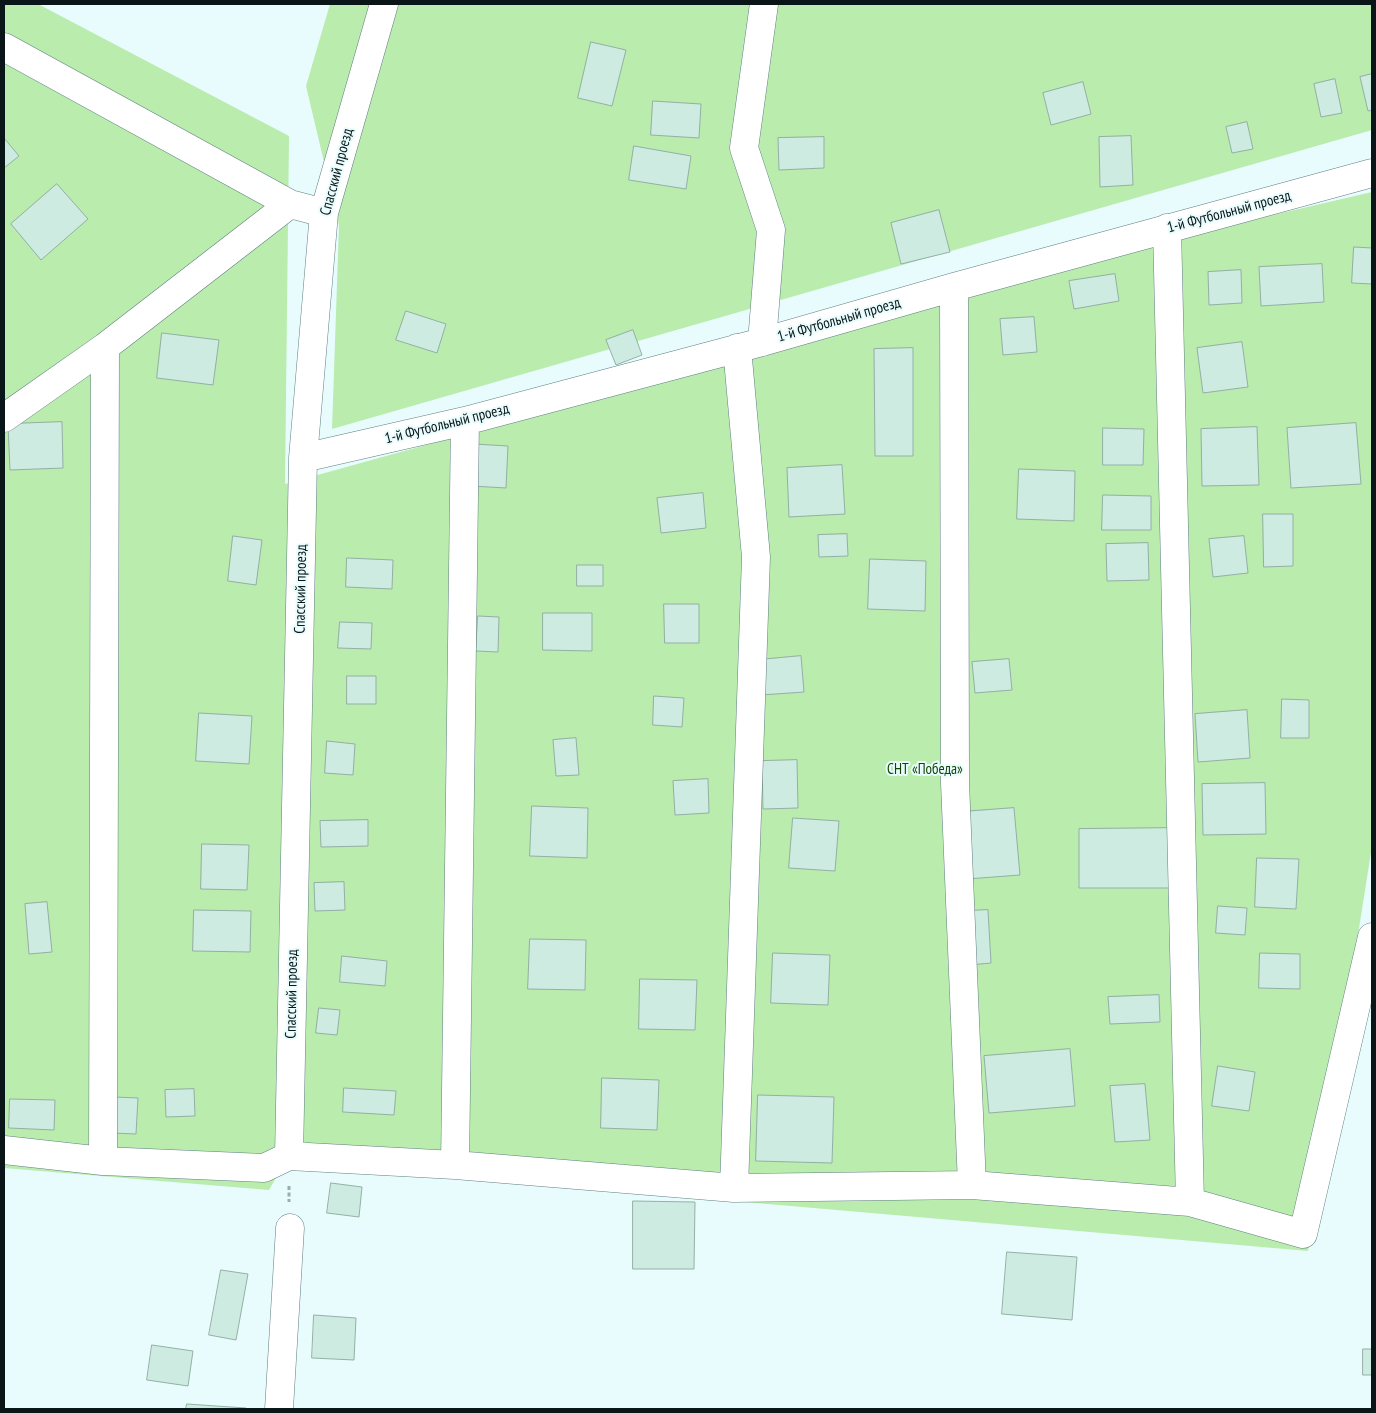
<!DOCTYPE html>
<html>
<head>
<meta charset="utf-8">
<style>
  body { margin:0 }
  #map { position:relative; width:1376px; height:1413px; overflow:hidden; background:#e8fcfe; font-family:"PT Sans Narrow",sans-serif }
  canvas { display:block }
  .frame { position:absolute; inset:0; border:5px solid #091516; pointer-events:none }
</style>
</head>
<body>
<div id="map">
<canvas width="1376" height="1413"></canvas>
<div class="frame"></div>
</div>
<script>
const ctx = document.querySelector('canvas').getContext('2d');
ctx.lineJoin = 'round';
function paint(path, color) { ctx.fillStyle = color; ctx.fill(path, 'evenodd'); }
function stroke(path, color, width, dash) { ctx.strokeStyle = color; ctx.lineWidth = width; ctx.lineCap = dash ? 'butt' : 'round'; ctx.setLineDash(dash || []); ctx.stroke(path); }
function write(font, color, halo, rows, align = 'center') {
  ctx.font = font + ' "PT Sans Narrow",sans-serif'; ctx.lineWidth = 4; ctx.setLineDash([]); ctx.textBaseline = 'middle'; ctx.strokeStyle = halo; ctx.fillStyle = color; for (const [text, x, y, turn = 0] of rows) {
    ctx.save(); ctx.translate(x, y); ctx.rotate((+turn || 0) * Math.PI / 180); ctx.textAlign = isNaN(turn) ? turn : align; if (halo) ctx.strokeText(text, 0, 0); ctx.fillText(text, 0, 0); ctx.restore();
  }
}
const green = new Path2D(`
  M4,4H38L289,136L285,484L1174,238L1372,192V846L1308,1251L285,1162L269,1190L4,1168Z
  M330,4H1372V130L332,429L339,225L306,86Z`);
const building = new Path2D(`
  M591,42L626,50L612,106L578,98Z
  M1372,74V110L1368,111L1360,77Z
  M1335,79L1342,113L1321,117L1314,84Z
  M1083,82L1091,114L1051,125L1043,93Z
  M653,101L701,104L699,138L651,135Z
  M1247,122L1253,149L1232,153L1226,127Z
  M1131,136L1133,185L1100,187L1099,137Z
  M824,137V168L779,170L778,138Z
  M4,138L19,156L4,168Z
  M634,146L691,156L686,189L629,180Z
  M57,184L88,219L41,260L11,224Z
  M939,210L950,252L901,264L891,223Z
  M1354,247L1372,248V284L1352,283Z
  M1322,264L1324,302L1261,306L1259,267Z
  M1241,270L1242,303L1209,305L1208,272Z
  M1115,274L1119,301L1074,309L1069,281Z
  M406,311L446,324L437,353L396,340Z
  M1034,317L1037,352L1003,355L1000,319Z
  M633,330L642,355L616,365L606,340Z
  M162,333L219,340L213,385L157,378Z
  M1242,342L1248,387L1203,393L1197,348Z
  M913,348V456H875L874,349Z
  M62,422L63,468L10,470L8,424Z
  M1356,423L1361,484L1291,488L1287,428Z
  M1257,427L1259,485L1202,486L1201,429Z
  M1103,428L1144,429L1143,465H1103Z
  M474,444L508,446L506,488L472,486Z
  M842,465L845,514L789,517L787,468Z
  M1019,469L1075,471L1074,521L1017,519Z
  M703,493L706,528L661,533L657,498Z
  M1103,495L1151,496V530H1102Z
  M1263,514H1293V566L1264,567Z
  M847,534L848,556L819,557L818,535Z
  M233,536L262,540L256,585L228,581Z
  M1244,536L1248,573L1213,577L1209,539Z
  M1148,543L1149,580L1107,581L1106,544Z
  M347,558L393,560L392,589L346,587Z
  M870,559L926,561L925,611L868,609Z
  M577,565H603V586H577Z
  M664,604H699V643H665Z
  M543,613H592V651L543,650Z
  M478,616L499,617L498,652L476,651Z
  M340,622L372,623L371,649L338,648Z
  M801,656L804,692L761,695L758,660Z
  M1009,659L1012,690L975,693L972,662Z
  M347,676H376V704H347Z
  M654,696L684,698L682,727L653,725Z
  M1282,699L1309,700V738H1281Z
  M1247,710L1250,758L1198,762L1195,714Z
  M199,713L252,716L249,764L196,761Z
  M576,738L579,775L556,776L553,740Z
  M327,741L355,744L353,775L325,773Z
  M797,760L798,808L763,809L762,761Z
  M708,779L709,813L675,815L673,781Z
  M1265,783L1266,834L1203,835L1202,784Z
  M532,806L588,808L587,858L530,856Z
  M1014,808L1020,875L967,879L961,812Z
  M793,818L839,821L835,871L789,868Z
  M368,820V846L321,847L320,821Z
  M1172,828V888H1079V829Z
  M202,844L249,845L247,890L201,889Z
  M1257,858L1299,859L1296,909L1255,907Z
  M344,882L345,910L315,911L314,883Z
  M47,902L52,952L29,954L25,904Z
  M1218,906L1247,908L1245,935L1216,933Z
  M194,910L251,911L250,952L193,951Z
  M988,910L991,963L969,965L966,911Z
  M530,939L586,940L585,990L528,989Z
  M773,953L830,955L828,1005L771,1003Z
  M1260,953L1300,954V989L1259,988Z
  M342,956L387,961L385,986L340,982Z
  M640,979L697,980L695,1030L639,1029Z
  M1159,995L1160,1022L1110,1024L1108,997Z
  M319,1008L340,1010L337,1035L316,1033Z
  M1070,1049L1075,1106L989,1113L984,1056Z
  M1218,1066L1255,1072L1249,1111L1212,1106Z
  M602,1078L659,1080L657,1130L601,1128Z
  M1145,1084L1150,1140L1115,1142L1110,1086Z
  M344,1088L396,1091L394,1115L343,1112Z
  M194,1089L195,1116L166,1117L165,1090Z
  M758,1095L834,1097L832,1163L756,1161Z
  M114,1097L138,1098L136,1134L112,1133Z
  M10,1099L55,1100L54,1130L9,1128Z
  M331,1183L362,1187L359,1217L327,1213Z
  M633,1201L695,1202L694,1269H633Z
  M1007,1252L1077,1257L1072,1320L1002,1314Z
  M221,1270L248,1274L236,1340L209,1335Z
  M314,1315L356,1318L354,1360L312,1358Z
  M152,1345L193,1351L188,1386L147,1380Z
  M1363,1349H1372V1375H1363Z
  M187,1404L246,1408L245,1409H186Z`);
const path = new Path2D(`
  M289,1186V1202`);
const street = new Path2D(`
  M4,47L290,204L324,213
  M1167,228L1190,1202
  M954,287L955,783L972,1185
  M762,342L771,230L744,148L764,4
  M4,418L105,347L290,204
  M303,458L465,421L762,342L954,287L1372,173
  M4,1150L103,1161L264,1168L289,1156L303,458L324,213L384,4
  M289,1156L455,1165L734,1188L972,1185L1190,1202L1303,1234L1372,937
  M103,1161L105,347
  M455,1165L465,421
  M734,1188L756,557L737,348
  M279,1409L290,1228`);
const streetNames = [
  ["Спасский проезд",337,172,-75],
  ["1-й Футбольный проезд",1229,212,-15],
  ["1-й Футбольный проезд",839,320,-16],
  ["1-й Футбольный проезд",447,424,-14],
  ["Спасский проезд",301,589,-89],
  ["Спасский проезд",292,994,-89]
];
const parkNames = [
  ["СНТ «Победа»",925,770]
];
paint(green, '#b9ecad');
paint(building, '#cdebe0');
stroke(building, '#93b0a5', 1);
stroke(street, '#617f82', 29);
stroke(path, '#9cadae', 3, [4, 2.5]);
stroke(street, '#fff', 28);
write('15px', '#091516', '#e8fcfe', streetNames);
write('15px', '#134502', '#e8fcfe', parkNames);
</script>
</body>
</html>
